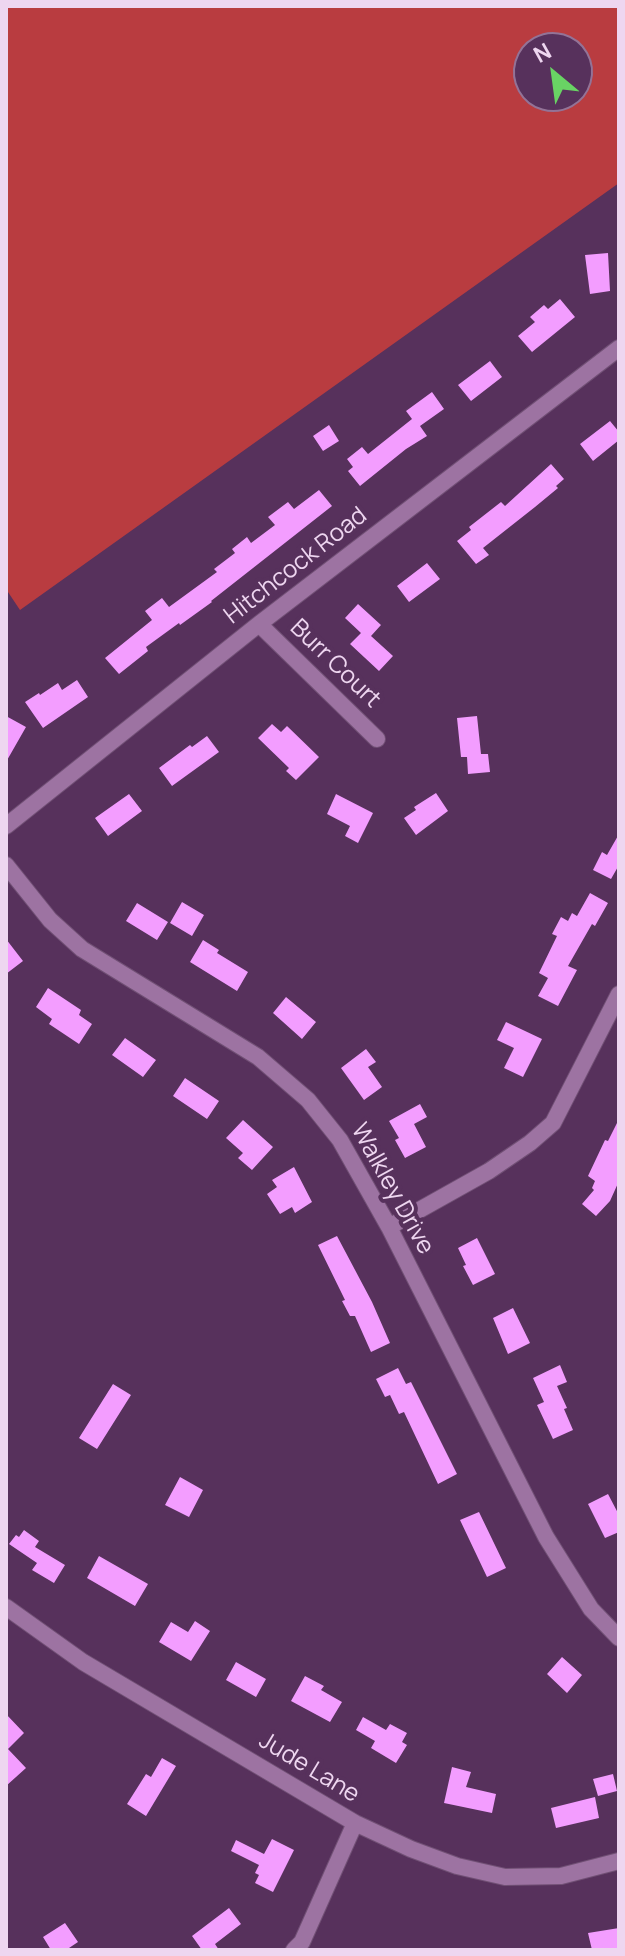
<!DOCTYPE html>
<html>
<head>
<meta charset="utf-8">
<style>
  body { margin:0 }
  #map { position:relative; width:625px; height:1956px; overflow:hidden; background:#57315c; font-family:Manrope,sans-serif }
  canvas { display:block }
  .frame { position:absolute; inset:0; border:8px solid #eed6f0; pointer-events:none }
  .north { position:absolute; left:513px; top:32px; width:80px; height:80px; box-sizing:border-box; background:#57315c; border:2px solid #937397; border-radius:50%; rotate:331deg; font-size:22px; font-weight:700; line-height:32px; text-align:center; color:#eed6f0 }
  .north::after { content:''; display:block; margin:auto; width:28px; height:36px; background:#69d364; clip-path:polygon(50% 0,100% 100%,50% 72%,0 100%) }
</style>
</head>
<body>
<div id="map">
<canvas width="625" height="1956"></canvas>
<div class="frame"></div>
<div class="north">N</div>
</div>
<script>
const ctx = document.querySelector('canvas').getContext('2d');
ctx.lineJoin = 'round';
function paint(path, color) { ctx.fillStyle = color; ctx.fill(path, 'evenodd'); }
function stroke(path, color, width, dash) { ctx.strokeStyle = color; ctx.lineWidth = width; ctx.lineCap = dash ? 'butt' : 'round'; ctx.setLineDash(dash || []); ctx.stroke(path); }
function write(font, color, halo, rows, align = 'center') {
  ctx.font = font + ' Manrope,sans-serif'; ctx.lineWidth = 8; ctx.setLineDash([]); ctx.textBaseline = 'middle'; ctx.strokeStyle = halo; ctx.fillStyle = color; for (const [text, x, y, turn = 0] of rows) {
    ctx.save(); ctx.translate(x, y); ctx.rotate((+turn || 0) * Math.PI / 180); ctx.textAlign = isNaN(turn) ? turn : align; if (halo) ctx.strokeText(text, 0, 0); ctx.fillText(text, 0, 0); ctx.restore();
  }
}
const forest = new Path2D(`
  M6,6H619V183L20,610L6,589ZM529,48H577V96H529Z`);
const building = new Path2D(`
  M608,253L610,291L590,294L585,255Z
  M560,299L575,317L532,352L518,336L535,322L530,317L544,305L548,309Z
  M490,361L502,377L471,401L458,385Z
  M432,392L444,409L420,426L427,436L406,449L360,486L348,471L353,467L347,459L362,447L368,454L412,419L406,411Z
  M610,421L619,432V440L593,461L580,444Z
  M329,425L339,441L323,451L313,436Z
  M551,464L564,479L556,486L558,488L535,507L483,548L489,555L476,564L457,541L471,530L469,527L501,502L505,506Z
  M319,490L332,506L211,601L212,602L180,625L179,623L146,647L148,651L119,674L105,658L152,620L145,611L162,598L169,607L217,572L214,569L235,553L232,549L247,537L251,543L275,525L268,517L288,502L294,509Z
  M427,563L440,579L409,602L397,586Z
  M358,604L381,625L371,636L393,656L379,671L350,644L361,633L345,618Z
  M77,680L88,697L43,728L25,702L39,693L40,695L58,683L62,690Z
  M6,716L26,727L6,762Z
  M477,716L481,754H488L490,772L468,774L467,757H461L457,718Z
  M272,724L281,732L287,726L319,757L296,780L286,771L289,768L258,738Z
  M207,736L219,752L172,786L159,768L190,745L192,747Z
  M436,793L448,811L416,835L404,818L416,810L414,807Z
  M129,794L142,811L108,836L95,818Z
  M336,794L373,813L358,843L345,836L350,826L327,814Z
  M619,834V865L611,879L593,870L602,852L607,855Z
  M590,893L608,903L595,926L592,924L568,966L577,970L558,1006L538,996L548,978L539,973L557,936L552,934L561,917L568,921L572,913L577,916Z
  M182,902L204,915L192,936L170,923Z
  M137,903L168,922L157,940L126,921Z
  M6,939L23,961L6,974Z
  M203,940L219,950L217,953L248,972L237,991L190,962Z
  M48,988L81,1010L79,1015L92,1024L79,1044L49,1024L52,1019L36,1007Z
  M286,997L316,1022L302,1039L273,1013Z
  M506,1022L542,1039L523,1077L504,1068L514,1048L497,1040Z
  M125,1038L156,1060L143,1077L112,1055Z
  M366,1049L376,1062L368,1067L382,1087L364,1100L341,1068Z
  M185,1078L219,1101L207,1119L173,1096Z
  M420,1104L427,1117L414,1124L426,1147L405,1158L395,1140L399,1138L389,1121Z
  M619,1119V1181L610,1201L596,1216L582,1204L594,1190L592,1188L595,1181L588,1176L605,1140L608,1141Z
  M243,1120L273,1147L252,1170L238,1158L243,1153L226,1138Z
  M294,1167L312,1202L295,1213L292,1207L280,1214L267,1194L277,1187L272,1180Z
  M337,1236L372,1302L390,1343L371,1352L355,1316H350L342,1301L345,1300L318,1245Z
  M477,1238L495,1274L473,1285L463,1266L466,1265L458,1248Z
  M513,1308L530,1343L508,1354L493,1318Z
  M560,1365L567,1382L557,1386L567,1408L564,1409L573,1430L553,1439L537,1405L544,1402L533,1378Z
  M398,1368L406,1384L411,1382L457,1474L438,1484L404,1412L399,1414L390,1395L385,1397L376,1379Z
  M113,1384L131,1395L97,1449L79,1438Z
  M180,1477L203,1490L189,1517L165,1505Z
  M608,1494L619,1515V1532L605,1538L588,1504Z
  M479,1512L506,1568L487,1577L460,1520Z
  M24,1530L39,1541L35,1547L65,1565L54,1583L32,1570L37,1563L9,1544L16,1535L19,1537Z
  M99,1556L148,1584L135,1606L87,1578Z
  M195,1621L210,1631L191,1661L159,1642L171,1622L188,1632Z
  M562,1657L582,1675L567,1693L547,1674Z
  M236,1662L266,1679L256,1697L226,1680Z
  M305,1676L324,1686L321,1690L342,1702L330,1722L291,1701Z
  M6,1714L24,1733L8,1749L26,1768L6,1786Z
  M363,1717L386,1730L390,1724L407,1733L402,1742L407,1745L396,1763L371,1748L375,1741L356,1730Z
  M162,1758L176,1766L146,1816L127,1804L146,1774L151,1777Z
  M452,1767L471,1772L466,1787L496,1794L492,1813L444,1803Z
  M613,1774L617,1791L598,1796L593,1779Z
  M595,1797L599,1818L556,1828L551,1808Z
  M272,1839L294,1850L273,1892L255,1883L259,1875L255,1873L259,1865L231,1851L236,1840L264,1854Z
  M229,1908L241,1924L215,1944L219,1950H202L192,1936Z
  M65,1923L78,1942L66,1950H51L43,1937Z
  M619,1928V1950H592L588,1933Z`);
const minor = new Path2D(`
  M259,624L377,739
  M6,826L259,624L619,348
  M6,865L50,920L82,949L258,1057L308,1100L340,1140L389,1227L546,1537L591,1609L619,1638
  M389,1227L489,1171L530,1143L553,1123L619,994
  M6,1607L83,1662L355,1823L411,1849L457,1866L505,1877L561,1876L619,1861
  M294,1950L302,1942L355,1823`);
const streetNames = [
  ["Hitchcock Road",296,566,-38],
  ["Burr Court",335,664,44],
  ["Walkley Drive",392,1189,61],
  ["Jude Lane",309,1768,31]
];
paint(forest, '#b93c40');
paint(building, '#f39dff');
stroke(minor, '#715075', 18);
stroke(minor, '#9d73a2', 16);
write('24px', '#eed6f0', '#57315c', streetNames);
</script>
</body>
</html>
